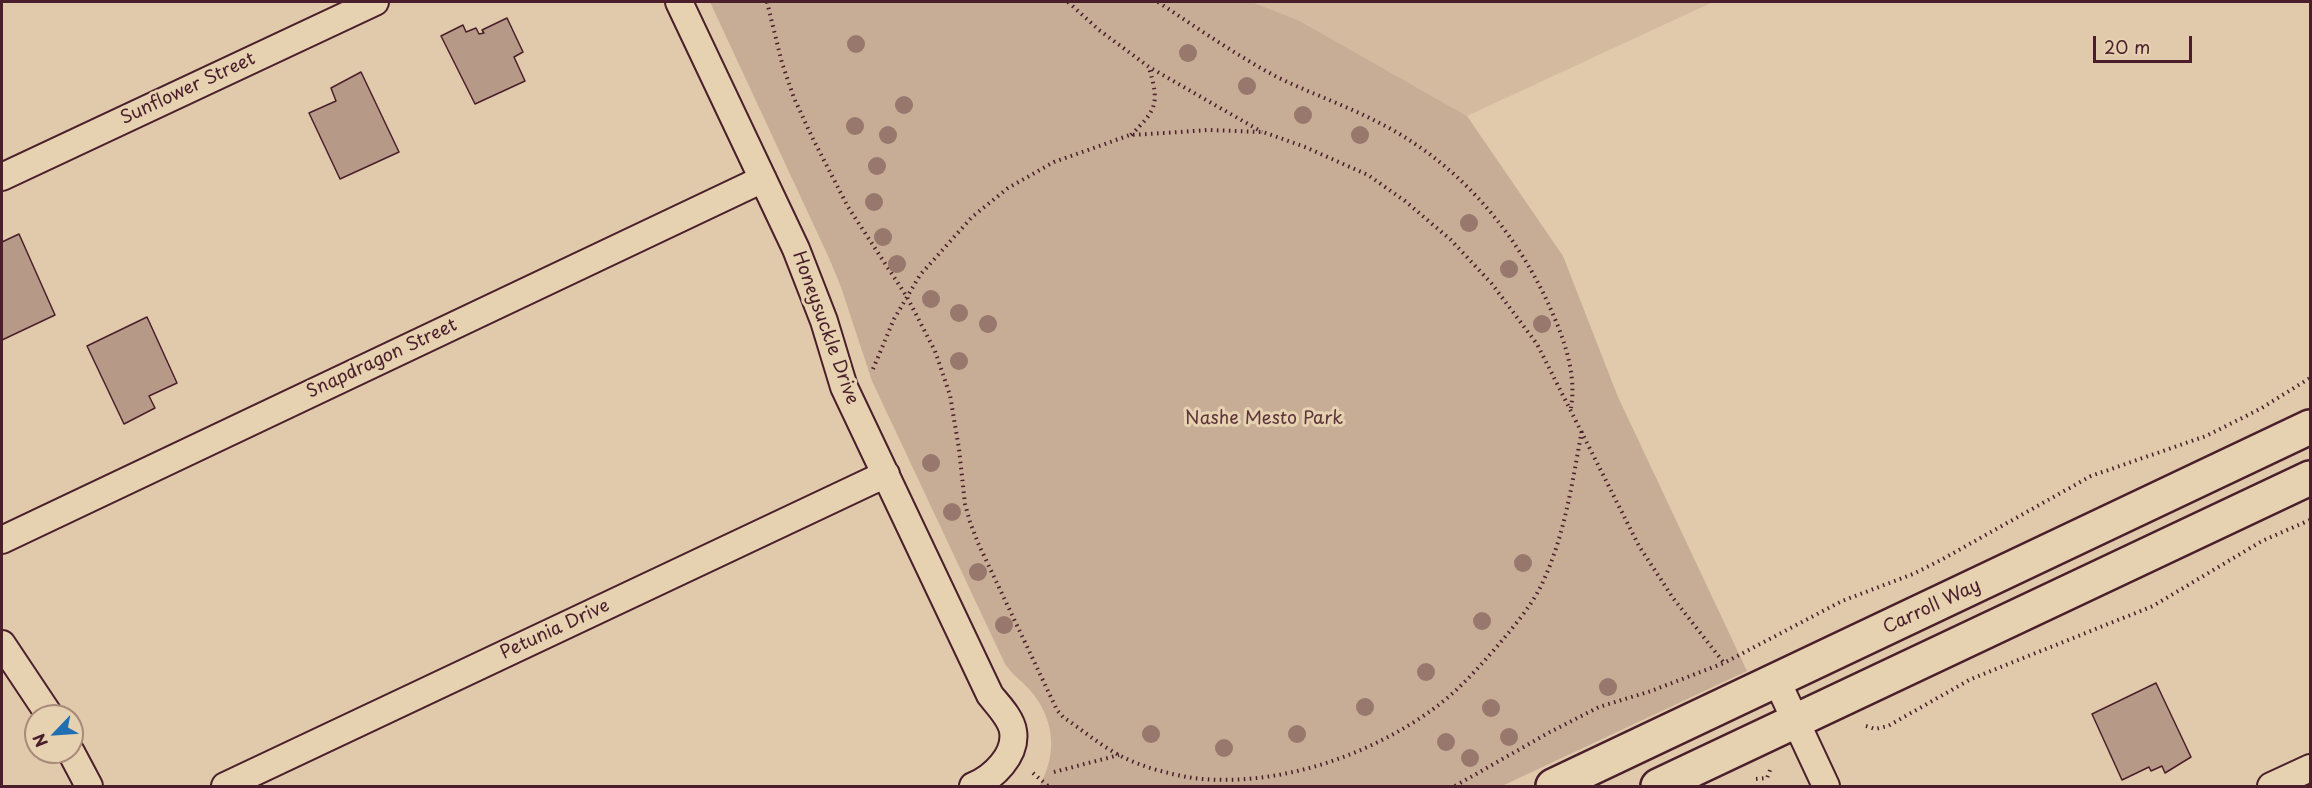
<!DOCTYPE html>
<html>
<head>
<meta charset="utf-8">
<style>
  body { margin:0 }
  #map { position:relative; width:2312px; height:788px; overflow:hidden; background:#e0caab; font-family:"Playpen Sans",sans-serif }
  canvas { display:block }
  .frame { position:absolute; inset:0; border:3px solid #4a1f2b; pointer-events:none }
  .north { position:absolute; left:24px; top:704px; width:60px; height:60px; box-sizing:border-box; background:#e6d1b0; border:2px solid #a88a7b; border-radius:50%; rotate:245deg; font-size:16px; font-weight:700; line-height:24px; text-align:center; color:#4a1f2b }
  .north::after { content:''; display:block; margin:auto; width:21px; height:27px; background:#1f6fb2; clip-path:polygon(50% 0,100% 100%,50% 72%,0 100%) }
  .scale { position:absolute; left:2093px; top:36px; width:99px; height:27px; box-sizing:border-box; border:3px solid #4a1f2b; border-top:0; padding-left:8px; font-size:18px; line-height:21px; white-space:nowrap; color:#4a1f2b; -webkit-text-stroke:4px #e6d1b0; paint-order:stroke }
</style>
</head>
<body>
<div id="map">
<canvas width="2312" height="788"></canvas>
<div class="frame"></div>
<div class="north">N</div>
<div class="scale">20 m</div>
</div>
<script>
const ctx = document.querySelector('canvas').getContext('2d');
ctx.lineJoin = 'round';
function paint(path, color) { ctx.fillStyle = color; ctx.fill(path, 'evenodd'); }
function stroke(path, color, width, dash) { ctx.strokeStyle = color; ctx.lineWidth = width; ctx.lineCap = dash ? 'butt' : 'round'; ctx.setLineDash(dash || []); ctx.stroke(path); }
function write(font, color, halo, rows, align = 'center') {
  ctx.font = font + ' "Playpen Sans",sans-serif'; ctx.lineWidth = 6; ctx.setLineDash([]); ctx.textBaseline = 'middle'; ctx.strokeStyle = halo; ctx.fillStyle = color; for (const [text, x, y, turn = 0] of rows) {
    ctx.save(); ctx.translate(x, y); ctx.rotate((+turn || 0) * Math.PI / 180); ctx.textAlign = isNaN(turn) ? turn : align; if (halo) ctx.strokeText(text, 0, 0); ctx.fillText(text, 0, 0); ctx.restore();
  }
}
const built = new Path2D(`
  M1252,2H1713L1467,116L1300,21Z`);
const green = new Path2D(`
  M710,2H1252L1300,21L1467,116L1563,256L1618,397L1747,671L1502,786H1039C1057,756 1055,723 1034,695C1025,683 1013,676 1005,664L872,381L841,287L829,258Z`);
const building = new Path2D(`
  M507,18L523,52L514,57L525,81L475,104L441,36L463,25L466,32L476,28L479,34L484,33L482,30Z
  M361,72L399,152L340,179L309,113L336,101L331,88Z
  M19,234L55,315L2,340V242Z
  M147,317L177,383L149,396L155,408L124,424L87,346Z
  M2156,683L2191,757L2165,773L2162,766L2151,771L2149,767L2122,780L2092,714Z`);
const path = new Path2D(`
  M767,2L782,63L794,98L812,137L848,207L907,297L935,351L950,395L959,449L965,504L970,522L978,543L1057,710L1063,717C1081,729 1100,745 1119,755C1141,767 1169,774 1193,778C1276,788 1370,756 1436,707C1460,689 1481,665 1500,643C1515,625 1532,605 1542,584C1565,535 1572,483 1582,430
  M1068,2L1099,30L1149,67L1262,132
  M1158,2C1197,28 1236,55 1277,77C1314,95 1353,108 1389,128C1460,167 1514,230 1548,303C1563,336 1577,372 1571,408
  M1131,135C1156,110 1160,104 1149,68
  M873,369L894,319L920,275L972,217L1008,188L1054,162L1130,135L1165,133L1208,130L1263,132L1305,147L1368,175L1405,201L1451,240L1492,284L1537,344L1639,546L1673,598L1724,663
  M1866,726L1875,729L1888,726L1971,679L2153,606L2262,541L2310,520
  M1054,772L1119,755
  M1033,773L1048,786
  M1756,779L1767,778L1770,770
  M1455,786L1550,732L1599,707L1651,691L1724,663L1842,601L1913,574L1941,560L2091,476L2206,436L2260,409L2310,378`);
const street = new Path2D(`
  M679,2L796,249L824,321L844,387L990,695C998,705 1011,718 1013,731C1017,755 993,778 973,786
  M2,177L375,2
  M2,540L763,179
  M2,644L50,716
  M1777,681L1826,786
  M71,752L89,786
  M225,786L886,474
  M2271,786L2310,768`);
const secondary = new Path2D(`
  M1553,786L2310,427
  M1658,786L2310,478`);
const trees = [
  [856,44],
  [1188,53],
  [1247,86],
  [904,105],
  [1303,115],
  [855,126],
  [888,135],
  [1360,135],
  [877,166],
  [874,202],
  [1469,223],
  [883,237],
  [897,264],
  [1509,269],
  [931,299],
  [959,313],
  [988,324],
  [1542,324],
  [959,361],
  [931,463],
  [952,512],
  [1523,563],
  [978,572],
  [1482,621],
  [1004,625],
  [1426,672],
  [1608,687],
  [1365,707],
  [1491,708],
  [1151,734],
  [1297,734],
  [1509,737],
  [1446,742],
  [1224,748],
  [1470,758]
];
const streetNames = [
  ["Sunflower Street",188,89,-25],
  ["Honeysuckle Drive",825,328,70],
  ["Snapdragon Street",382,359,-25],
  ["Carroll Way",1932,607,-25],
  ["Petunia Drive",555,630,-25]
];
const parkNames = [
  ["Nashe Mesto Park",1264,419]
];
paint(built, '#d4bba0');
paint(green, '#c7ad95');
paint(building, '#b79987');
stroke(building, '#4a1f2b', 1.5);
stroke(street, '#4a1f2b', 30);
stroke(secondary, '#4a1f2b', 38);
stroke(path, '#4a1f2b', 4, [1.5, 4.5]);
stroke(street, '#e6d1b0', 26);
stroke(secondary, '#e6d1b0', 33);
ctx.fillStyle = '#98786d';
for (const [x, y] of trees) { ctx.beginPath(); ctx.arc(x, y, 9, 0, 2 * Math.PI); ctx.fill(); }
write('18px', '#4a1f2b', '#e6d1b0', streetNames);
write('18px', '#5d343b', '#e6d1b0', parkNames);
</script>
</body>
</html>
